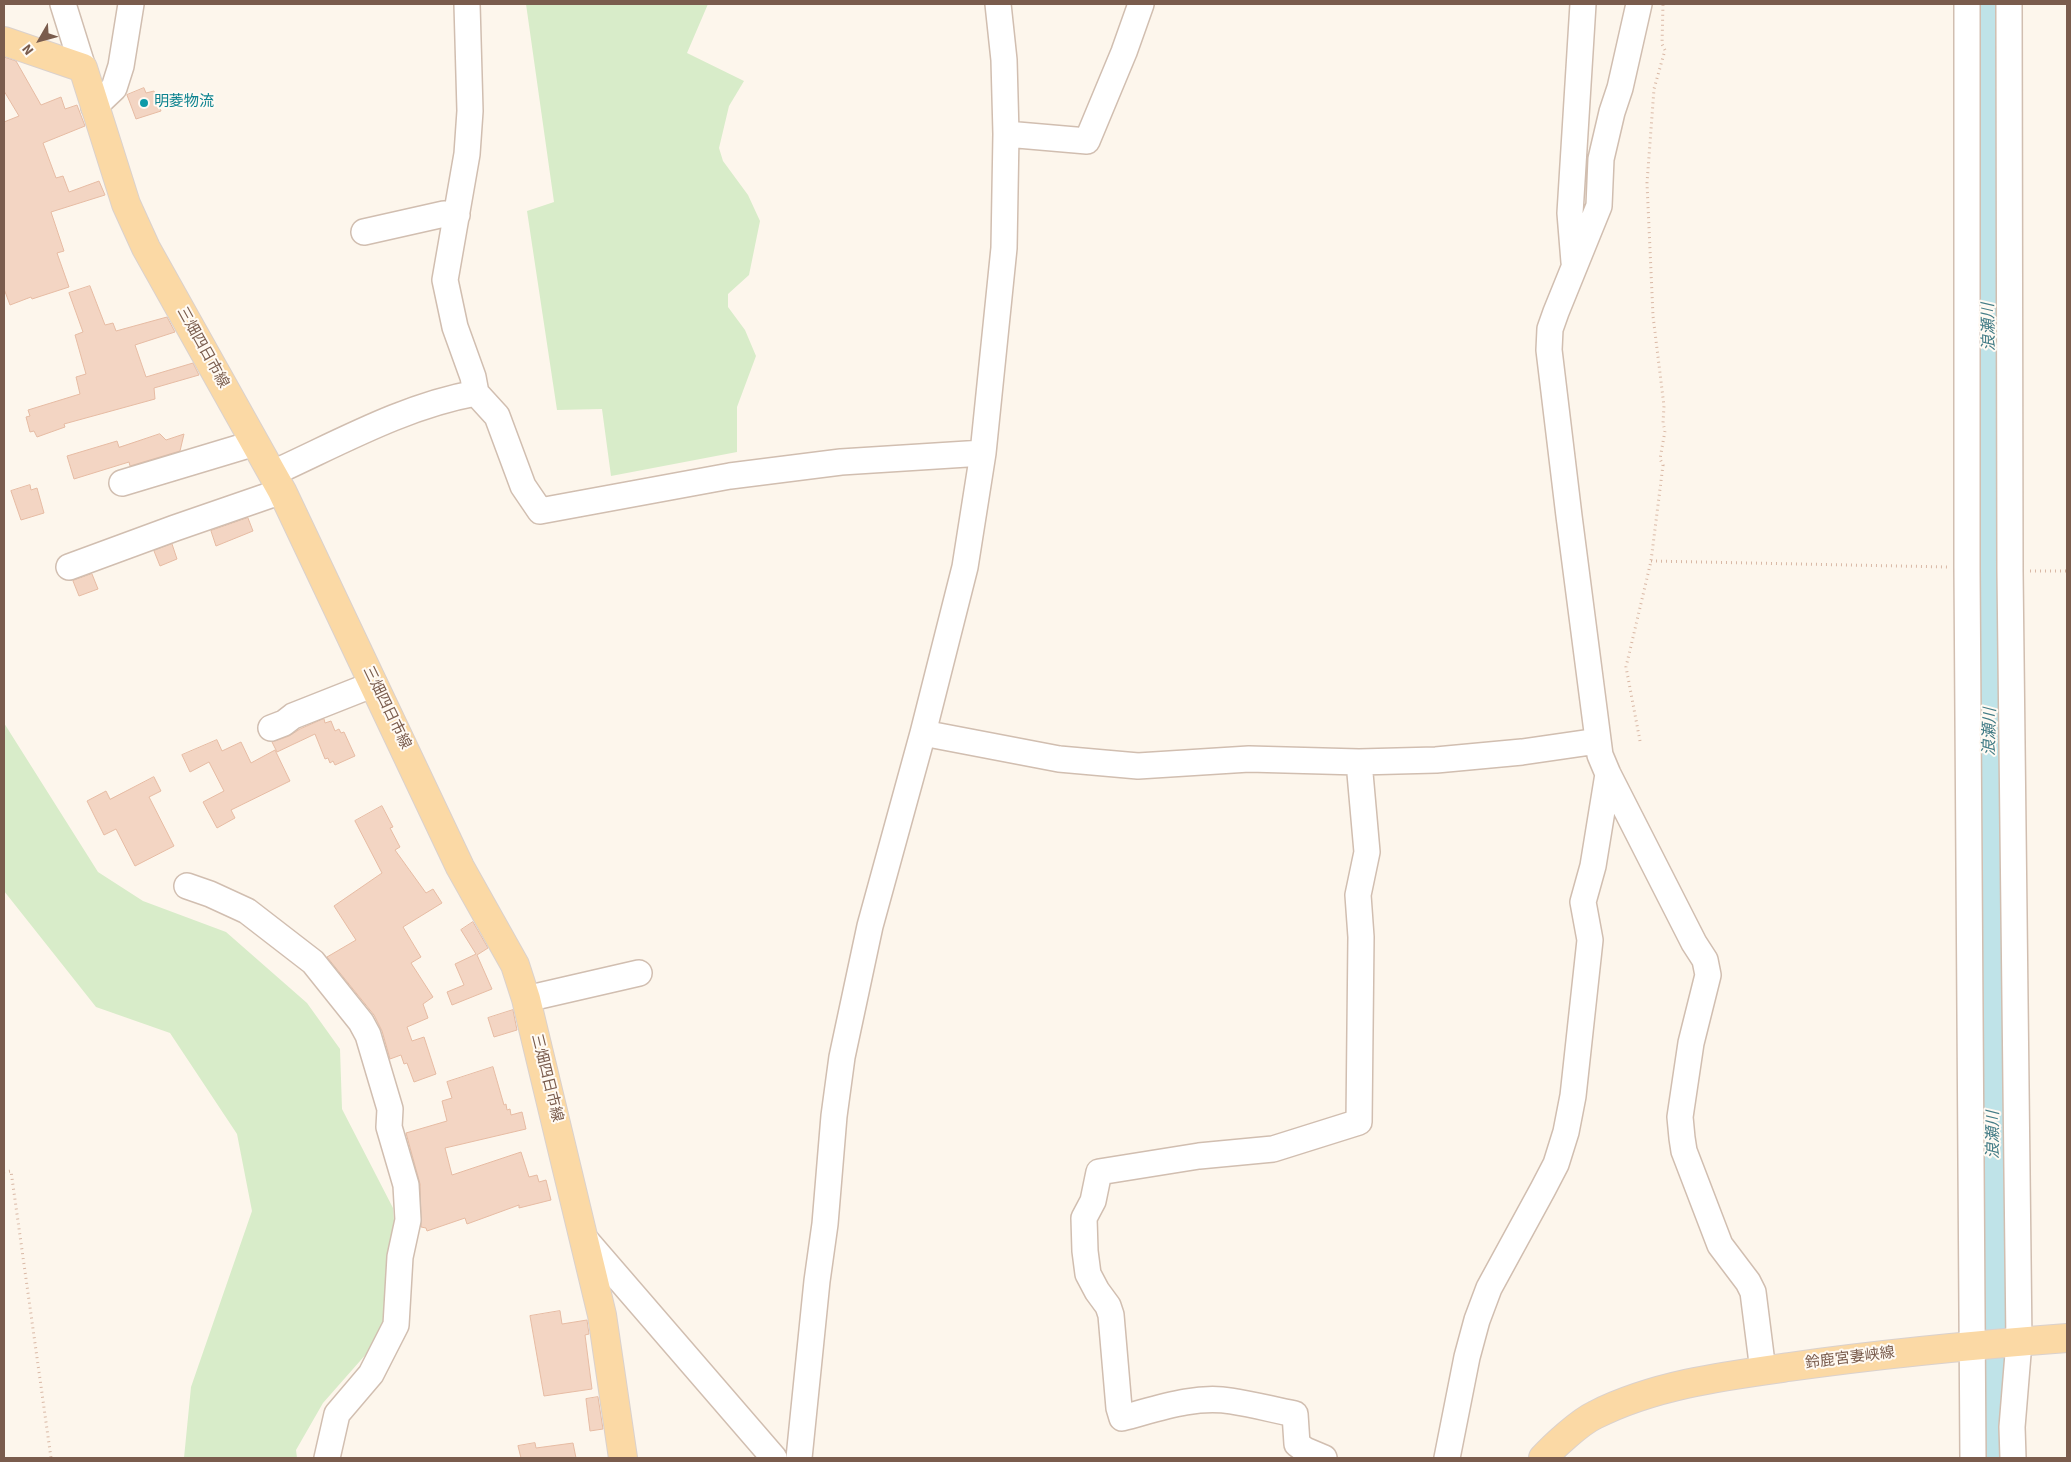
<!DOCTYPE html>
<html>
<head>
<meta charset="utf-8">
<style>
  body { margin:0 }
  #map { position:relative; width:2071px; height:1462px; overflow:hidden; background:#fdf6ec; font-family:"Source Sans 3",sans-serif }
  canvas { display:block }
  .frame { position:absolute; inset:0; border:5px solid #7a5c4d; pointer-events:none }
  .north { position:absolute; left:15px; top:15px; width:50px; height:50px; -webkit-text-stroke:4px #fffaf3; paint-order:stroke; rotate:232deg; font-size:14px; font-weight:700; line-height:20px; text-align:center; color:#7a5c4d }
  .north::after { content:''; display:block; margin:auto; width:18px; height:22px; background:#7a5c4d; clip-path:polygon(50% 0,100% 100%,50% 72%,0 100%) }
</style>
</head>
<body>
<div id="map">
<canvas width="2071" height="1462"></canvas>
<div class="frame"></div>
<div class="north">N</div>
</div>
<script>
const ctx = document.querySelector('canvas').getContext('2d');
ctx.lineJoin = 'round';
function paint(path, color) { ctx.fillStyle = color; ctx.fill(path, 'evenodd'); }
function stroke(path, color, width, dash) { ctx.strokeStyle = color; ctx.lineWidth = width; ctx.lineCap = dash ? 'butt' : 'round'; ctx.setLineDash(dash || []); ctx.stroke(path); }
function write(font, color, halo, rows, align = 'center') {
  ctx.font = font + ' "Source Sans 3","Noto Sans JP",sans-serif'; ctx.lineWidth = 4; ctx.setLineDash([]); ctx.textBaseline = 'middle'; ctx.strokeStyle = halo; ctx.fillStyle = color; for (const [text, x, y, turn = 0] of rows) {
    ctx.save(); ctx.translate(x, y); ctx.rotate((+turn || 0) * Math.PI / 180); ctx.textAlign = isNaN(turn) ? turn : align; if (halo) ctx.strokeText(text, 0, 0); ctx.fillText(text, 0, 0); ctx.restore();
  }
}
const green = new Path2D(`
  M526,4H708L687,53L744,81L729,106L719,148L723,161L748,195L760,221L749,275L728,294V307L745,330L756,356L737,407V452L611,476L602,409L557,410L527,211L554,202Z
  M4,723L98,872L143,901L226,932L307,1003L340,1049L342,1109L393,1208L400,1294L375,1344L323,1403L296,1450L297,1458H184L191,1387L252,1211L237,1134L170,1033L96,1007L4,891Z`);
const river = new Path2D(`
  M1987,4V137L1993,579L1987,1032L1994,1057L1992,1144L1994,1323L1993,1458`);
const building = new Path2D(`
  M4,57L16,61L41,105L61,97L65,109L77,105L85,126L43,143L56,178L63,176L69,192L99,181L105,195L51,212L64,251L57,253L69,287L32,299L31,297L10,305L4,289V122L19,116L4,91Z
  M144,88L146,93L154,91L161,111L136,119L127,95Z
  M90,286L105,325L113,323L116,331L167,317L175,332L135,345L146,377L193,363L199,375L154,388L155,399L64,424L65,427L37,437L34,431L30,432L26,417L30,416L28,410L80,394L76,377L86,374L75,335L83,332L69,293Z
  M160,434L166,440L184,434L180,451L130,466L129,462L74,479L67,456L117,441L119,447Z
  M30,485L31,490L37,488L44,513L21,520L11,491Z
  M248,518L253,531L216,546L211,531Z
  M172,544L177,559L160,566L154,551Z
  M92,574L98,589L79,596L73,581Z
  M324,719L325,723L331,721L335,731L339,729L341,733L344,732L355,756L335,765L333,761L330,763L328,758L325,759L315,734L277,752L272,742L289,736L300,729Z
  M217,740L222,751L241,742L251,763L275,750L290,781L231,810L235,818L217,828L203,802L224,791L209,762L190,772L182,755Z
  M154,777L161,791L149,797L174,846L135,866L116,829L104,835L87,801L106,791L110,799Z
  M382,806L393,827L390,828L400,847L395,850L426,893L433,889L442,903L403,927L421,957L411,963L433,997L423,1004L428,1018L407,1027L412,1041L424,1037L436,1074L414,1082L407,1063L404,1064L401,1055L390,1059L382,1031L374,1015L327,957L356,940L334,906L382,873L355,821Z
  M473,922L488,948L477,955L492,989L452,1005L447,992L464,985L455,964L476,954L461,930Z
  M513,1010L517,1030L494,1037L488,1018Z
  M493,1067L504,1105L506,1104L507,1110L510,1109L511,1115L522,1112L526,1129L445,1148L452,1175L521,1152L529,1177L537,1175L539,1182L546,1180L551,1200L519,1208V1205L467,1224L465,1218L427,1231L426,1228L421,1227L420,1184L406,1133L447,1121L442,1101L452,1098L447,1082Z
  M560,1311L562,1324L587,1320L589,1334L585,1335L592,1389L544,1396L530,1316Z
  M598,1397L603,1429L590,1431L586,1399Z
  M535,1443L536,1448L573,1443L576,1458H521L518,1446Z`);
const path = new Path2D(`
  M1651,561L1948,567
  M2030,571H2067
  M1640,741L1626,667L1651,561L1663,465L1660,459L1665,431L1663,423L1664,406L1653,316L1647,183L1654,89L1665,50L1662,44L1663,4
  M4,1172L11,1171L51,1458`);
const minor = new Path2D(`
  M63,4L83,68
  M467,4L470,111L467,154L445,280L455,327L473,377L476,393L497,416L523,486L540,511L730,476L841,462L983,453
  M1639,4L1620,88L1612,112L1601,159L1599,206L1556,312L1550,329L1549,350L1569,516L1600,755L1608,774L1694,943L1705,960L1708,975L1691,1043L1680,1117L1682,1138L1684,1151L1720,1245L1748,1282L1753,1292L1763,1371
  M1967,4V568L1973,1458
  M2009,4L2010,572L2019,1342L2012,1427L2013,1458
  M94,107L114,88L121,66L131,4
  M1006,134L1087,141L1124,52L1141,4
  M364,232L444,214L457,215
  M1574,262L1570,213L1583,4
  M273,473C339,443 404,406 476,393
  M122,483L255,443
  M69,567L175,528L282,491
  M271,728L284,723L293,716L374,684
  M923,733L1059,759L1138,766L1249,759L1359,762L1436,760L1522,752L1598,741
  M187,886L210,894L247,911L313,962L361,1022L368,1035L390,1109L389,1127L406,1185L408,1220L400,1257L396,1325L371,1374L337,1414L327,1458
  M526,999L639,973
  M584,1238L774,1458
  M799,1458L817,1281L825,1224L834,1116L842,1057L870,926L923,733L965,567L983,453L1004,248L1006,134L1004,60L998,4
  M1324,1458L1305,1450L1297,1444L1295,1414C1274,1410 1252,1404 1231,1401C1194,1395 1157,1409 1122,1418L1119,1408L1111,1315L1108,1306L1097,1291L1088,1274L1085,1251L1084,1218L1093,1201L1099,1172L1199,1156L1273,1149L1359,1122L1361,937L1358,895L1367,852L1359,762
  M1447,1458L1467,1357L1477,1320L1489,1288L1543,1189L1556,1164L1566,1132L1573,1096L1590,940L1583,902L1593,866L1608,774`);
const major = new Path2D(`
  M4,41L83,68L126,204L146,248L282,491L460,867L515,965L526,999L602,1315L623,1458
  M1543,1458C1554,1446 1580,1422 1595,1415C1654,1385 1724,1376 1789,1367C1881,1354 1974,1345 2067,1338`);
const markers = [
  [144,103,5,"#0f9aa8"]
];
const cultureNames = [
  ["明菱物流",154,103]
];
const streetNames = [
  ["三畑四日市線",202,348,61],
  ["三畑四日市線",386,708,64],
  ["三畑四日市線",546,1078,76],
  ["鈴鹿宮妻峡線",1850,1359,-7]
];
const waterNames = [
  ["浪瀬川",1990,327,-91],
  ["浪瀬川",1991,732,-89],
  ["浪瀬川",1994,1135,-90]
];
paint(green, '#d8ecc9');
stroke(river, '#bfe3e8', 31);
paint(building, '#f3d5c3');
stroke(building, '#e6bba3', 1);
stroke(minor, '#d1beb0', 28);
stroke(major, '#dad1cd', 30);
stroke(path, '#d9b8a5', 3, [1, 4]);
stroke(minor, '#fff', 25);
stroke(major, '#fbd9a5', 28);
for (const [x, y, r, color] of markers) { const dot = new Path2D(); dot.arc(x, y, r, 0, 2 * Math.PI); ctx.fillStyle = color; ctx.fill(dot); stroke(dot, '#fffaf3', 2); }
write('15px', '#0d838f', '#fffaf3', cultureNames, 'left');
write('15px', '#7a5c4d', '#fffaf3', streetNames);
write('italic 16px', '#437c86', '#fffaf3', waterNames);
</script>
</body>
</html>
